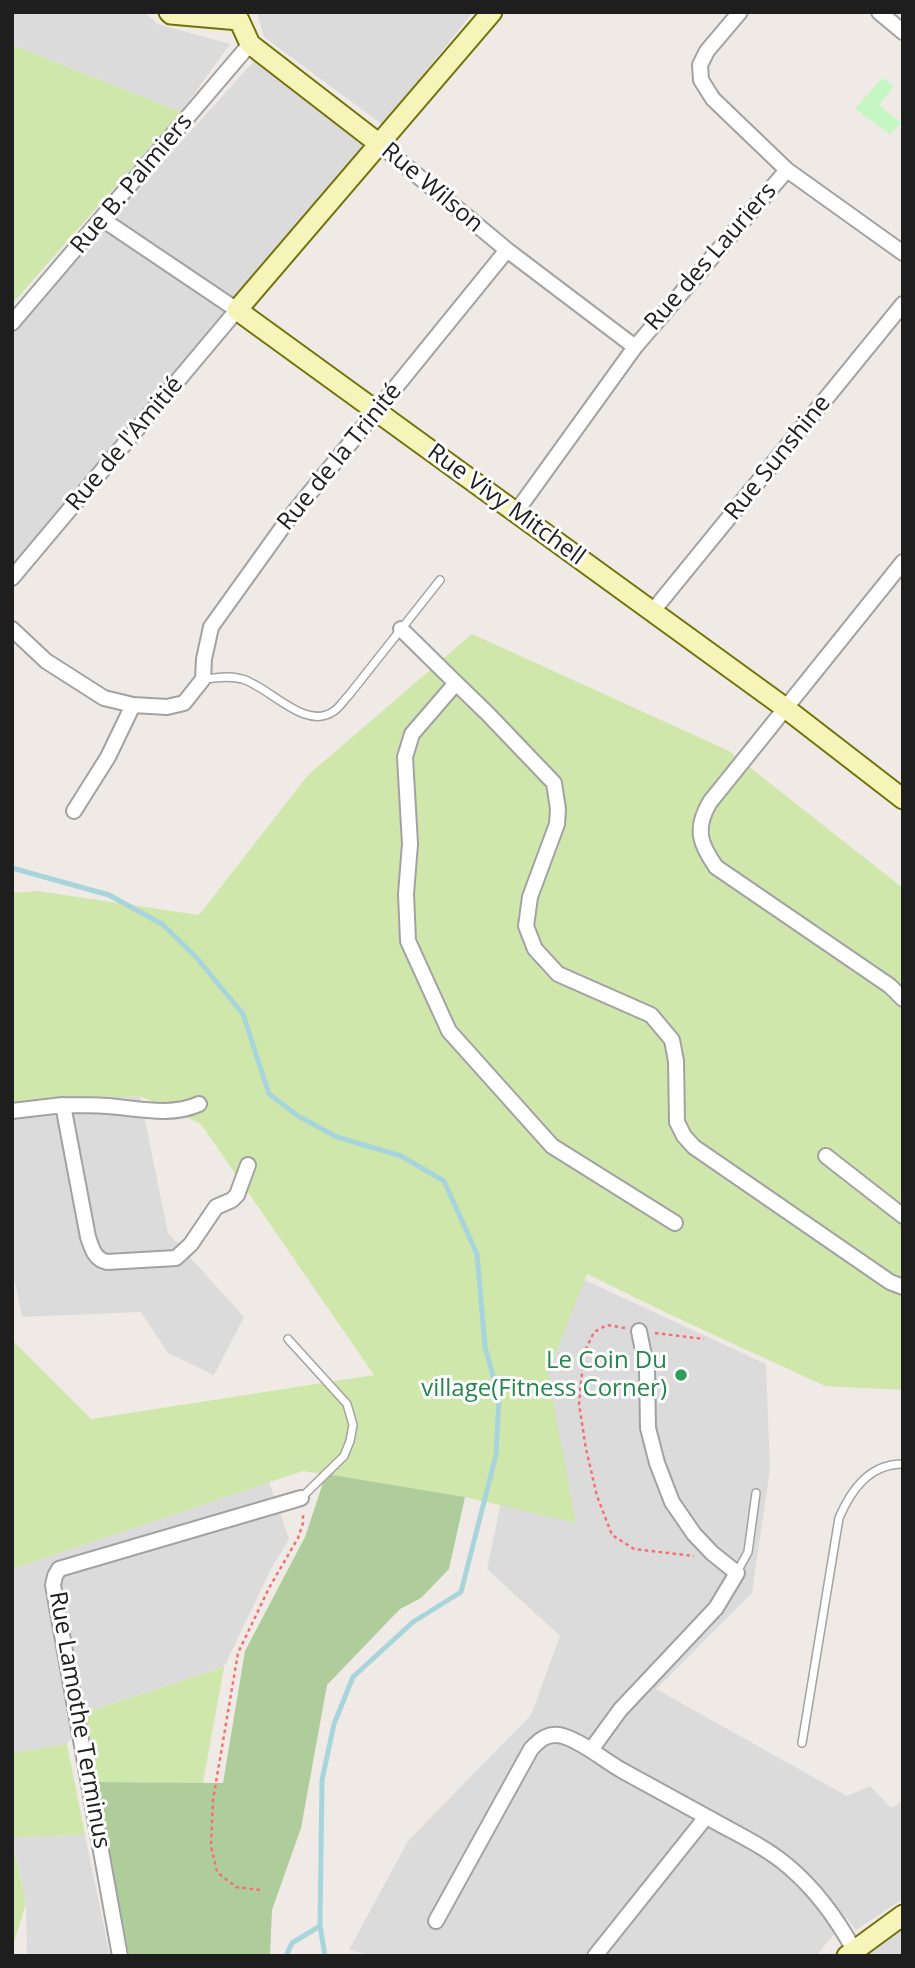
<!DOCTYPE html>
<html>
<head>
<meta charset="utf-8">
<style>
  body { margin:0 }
  #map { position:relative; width:915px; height:1968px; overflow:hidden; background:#efeae5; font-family:"Open Sans",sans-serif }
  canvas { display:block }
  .frame { position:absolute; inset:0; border:14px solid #1e1e1e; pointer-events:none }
</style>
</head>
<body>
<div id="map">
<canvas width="915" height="1968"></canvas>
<div class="frame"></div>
</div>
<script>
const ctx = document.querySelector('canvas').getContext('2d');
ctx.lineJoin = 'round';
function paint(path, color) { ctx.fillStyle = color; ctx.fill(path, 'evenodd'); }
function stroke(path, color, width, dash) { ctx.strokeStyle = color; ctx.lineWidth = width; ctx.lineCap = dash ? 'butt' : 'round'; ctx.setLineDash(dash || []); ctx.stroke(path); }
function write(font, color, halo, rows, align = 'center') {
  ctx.font = font + ' "Open Sans",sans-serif'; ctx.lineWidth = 6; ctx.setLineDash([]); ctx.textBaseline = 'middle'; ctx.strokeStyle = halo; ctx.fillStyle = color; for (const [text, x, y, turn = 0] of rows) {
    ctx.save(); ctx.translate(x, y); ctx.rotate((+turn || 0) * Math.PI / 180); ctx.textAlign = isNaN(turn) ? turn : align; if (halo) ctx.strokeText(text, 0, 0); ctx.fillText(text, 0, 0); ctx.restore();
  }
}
const residential = new Path2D(`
  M12,12H144L158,24L230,44L181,112L12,45Z
  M257,12H473L383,125L264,37Z
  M255,60L367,145L218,319L12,568V329Z
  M140,1096L168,1233L244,1317L214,1375L168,1353L141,1312L22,1317L12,1267V1105Z
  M526,1255L589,1282L766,1364L770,1469L752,1593L656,1689L847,1796L870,1786L891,1808L903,1801V1899L856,1930L847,1918L816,1956H374L349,1950L408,1841L531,1715L560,1636L487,1569L520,1412Z
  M269,1482L289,1539L271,1569L224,1667L90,1711L67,1744L12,1753V1569Z
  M85,1835L110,1956H27L26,1904L12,1837Z
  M903,1927V1956H864Z`);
const grass = new Path2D(`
  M12,45L181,112L12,304Z
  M472,634L729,751L903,888V1390L825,1386L673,1316L587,1274L548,1373L576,1523L465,1497L303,1471L12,1569V1340L91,1419L374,1375L201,1124L140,1096L12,1105V893L37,891L199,915L308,775Z
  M224,1667L203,1783L96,1782L82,1722L90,1711Z
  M67,1744L85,1835L12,1837V1753Z
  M12,1839L26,1904L12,1948Z`);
const forest = new Path2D(`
  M326,1474L465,1497L449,1569L421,1598L400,1609L327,1685L301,1828L272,1910L270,1956H129L96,1782L223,1783L245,1651L305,1537Z`);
const park = new Path2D(`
  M882,78L894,86L879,105L901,123L890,134L855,109Z`);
const stream = new Path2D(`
  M12,868L109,895L162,924L196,957L243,1014L269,1094L298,1116L337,1137L401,1156L444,1181L477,1254L485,1347L499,1398L496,1455L461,1592L413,1622L353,1677L334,1724L322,1780L320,1926L325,1956
  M286,1956L292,1943L320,1926`);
const path = new Path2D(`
  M625,1328L607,1325L594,1332L584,1353L579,1404L586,1449L597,1496L612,1535L634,1549L694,1556
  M655,1333L704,1339
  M260,1890L236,1887L217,1872L211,1846L213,1800L238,1653L269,1588L298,1538L303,1523V1512`);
const lane = new Path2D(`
  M204,679C216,678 229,675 242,679C269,686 305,732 334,711C340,707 344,700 349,695L440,580
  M288,1339L347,1404L353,1425L350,1441L344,1456L301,1498
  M737,1572L748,1552L756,1493
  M802,1743L839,1518C851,1490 869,1464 903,1464`);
const street = new Path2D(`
  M879,12L903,32
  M378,143L507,250L635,347
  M787,170L903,253
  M12,323L250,44
  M516,512L635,347L787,170L713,99L701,80L700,65L707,51L740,12
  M903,562L710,802C694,829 700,844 716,867L890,986L903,999
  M12,578L237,310L102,219
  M652,612L903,304
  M12,629L46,661L104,698L133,705L167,707L184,703L203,679L204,659L211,627L287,521L507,250
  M401,629L456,683
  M74,811L108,757L133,705
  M63,1105C78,1105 92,1105 107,1106C136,1108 171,1117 199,1104
  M12,1111L63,1105L88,1237C92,1248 94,1259 107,1262L176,1258L191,1244L216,1207L232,1200L237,1195L248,1165
  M826,1156L903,1216
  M675,1223L552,1146L449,1031L408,941L406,894L410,844L405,757L412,734L456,683L488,714L554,783L558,809L557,824L530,897L526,926L535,949L558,974L651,1015L672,1040L676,1061L677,1122L684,1136L694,1147L890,1282L903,1287
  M591,1750L620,1710L716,1608L737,1573L712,1553L694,1534L672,1502L657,1463L648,1428L647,1370L639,1331
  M436,1921L531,1749C540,1739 549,1732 563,1736C585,1743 603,1760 623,1771C654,1788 685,1805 716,1822C741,1836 767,1848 789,1867C816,1890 837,1919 854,1950
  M120,1956L53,1585L55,1576L59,1569L301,1498
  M595,1956L706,1817`);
const secondary = new Path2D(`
  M169,12L171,14L239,20L250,44L378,143
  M492,12L237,310L784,707L903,799
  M847,1956L903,1915`);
const markers = [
  [681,1375,7,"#2e9e5b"]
];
const streetNames = [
  ["Rue B. Palmiers",132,184,-50],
  ["Rue Wilson",432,188,40],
  ["Rue des Lauriers",711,257,-49],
  ["Rue de l'Amitié",125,444,-50],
  ["Rue de la Trinité",340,457,-51],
  ["Rue Sunshine",778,458,-51],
  ["Rue Vivy Mitchell",506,505,36],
  ["Rue Lamothe Terminus",79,1720,80]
];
const leisureNames = [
  ["Le Coin Du",667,1361],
  ["village(Fitness Corner)",667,1389]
];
paint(residential, '#dcdbdb');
paint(grass, '#d0e7ac');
paint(forest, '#afcd9b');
paint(park, '#c5f7c3');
stroke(stream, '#a7d5db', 5);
stroke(lane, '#a2a2a2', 10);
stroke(street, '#a2a2a2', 18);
stroke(secondary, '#727209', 23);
stroke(path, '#f57071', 2.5, [3.5, 3.5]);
stroke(lane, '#fff', 7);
stroke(street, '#fff', 14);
stroke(secondary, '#f7f4ba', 19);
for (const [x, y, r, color] of markers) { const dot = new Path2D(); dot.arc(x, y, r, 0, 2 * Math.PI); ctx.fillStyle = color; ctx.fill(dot); stroke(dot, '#fff', 2.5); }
write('24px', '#1e1e1e', '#fff', streetNames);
write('24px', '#27864d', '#fff', leisureNames, 'right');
</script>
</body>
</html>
